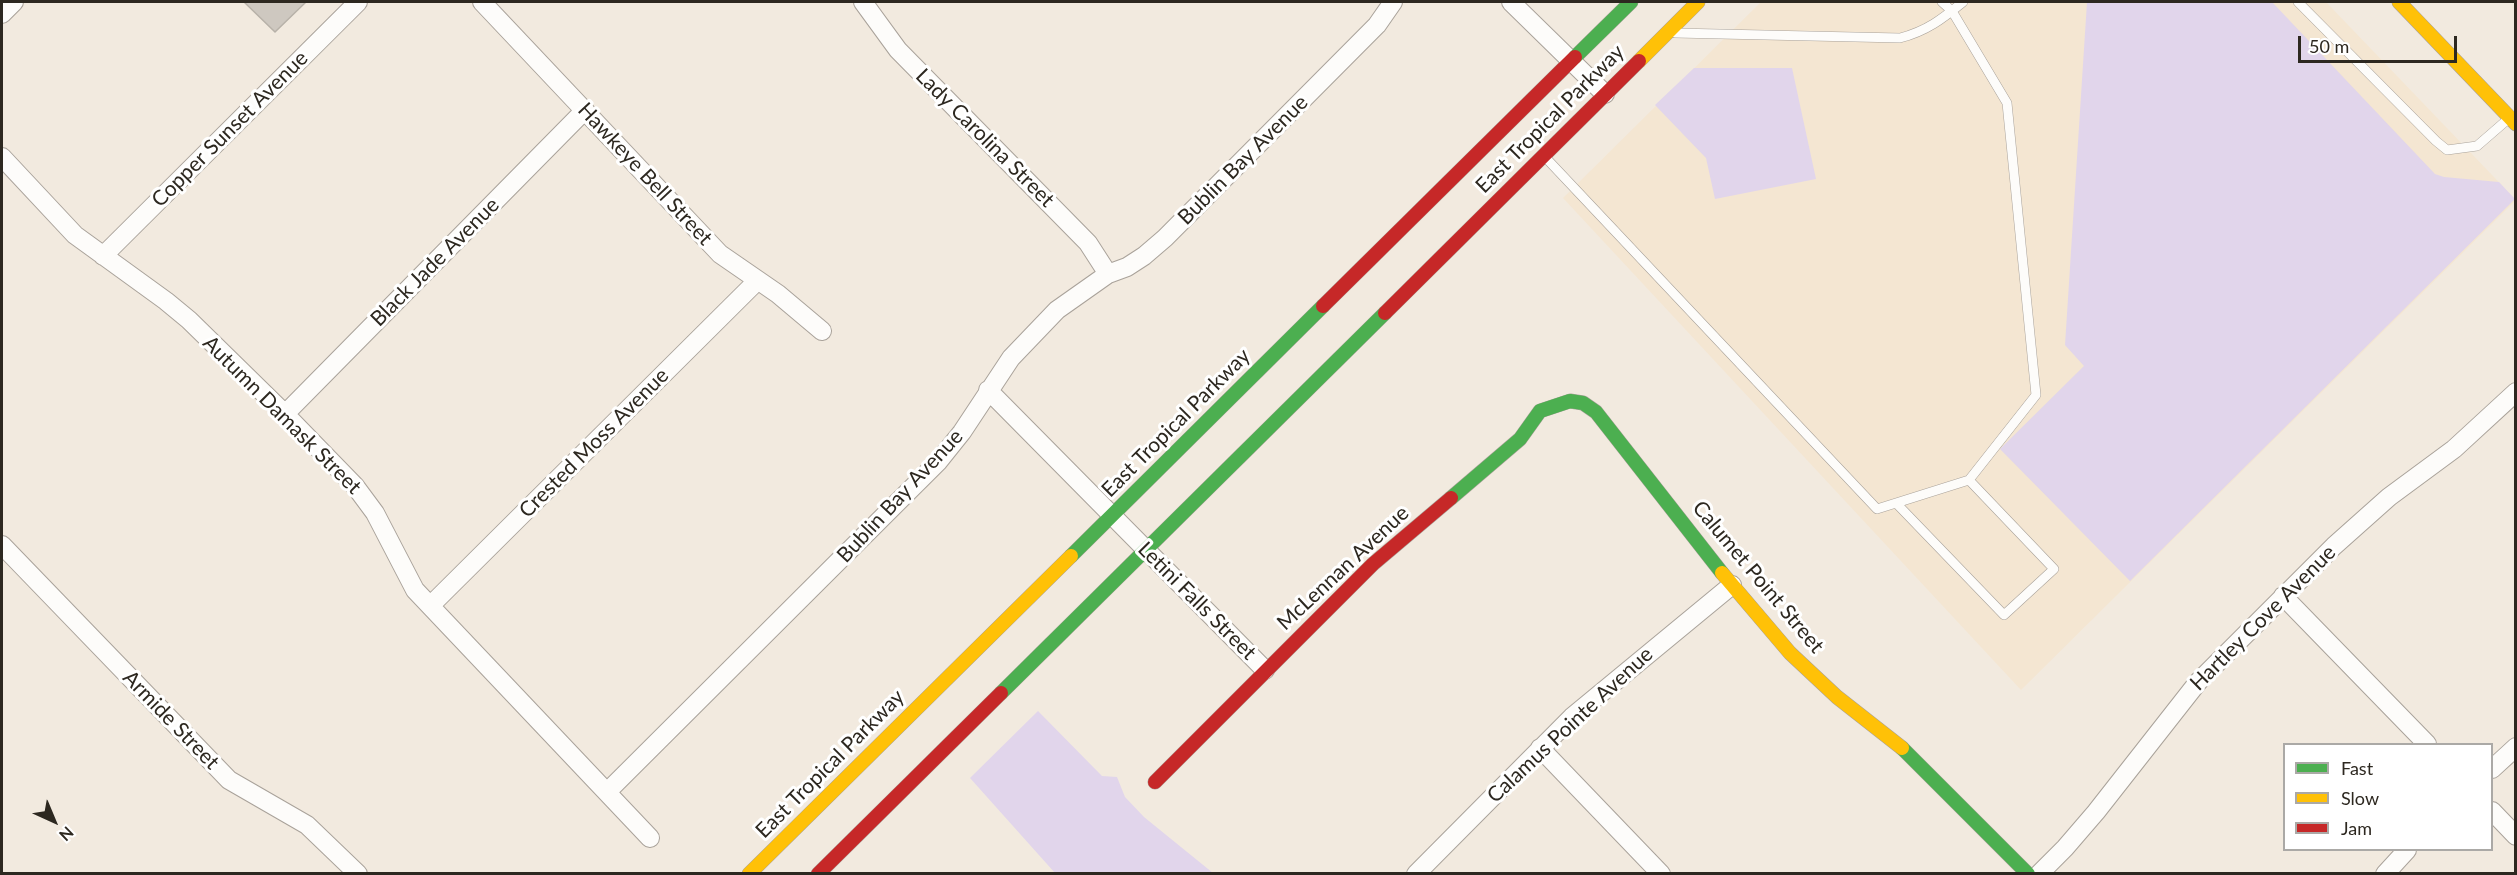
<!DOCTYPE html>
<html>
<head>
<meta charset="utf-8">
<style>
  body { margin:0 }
  #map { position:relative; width:2517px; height:875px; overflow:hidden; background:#f2eadf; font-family:Lato,sans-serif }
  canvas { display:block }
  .frame { position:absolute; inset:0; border:3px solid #2d2820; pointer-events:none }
  .legend { position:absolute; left:2283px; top:743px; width:210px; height:108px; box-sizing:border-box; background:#fff; border:2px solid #aba9a6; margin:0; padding:8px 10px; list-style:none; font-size:18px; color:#2d2820 }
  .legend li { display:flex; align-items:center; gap:12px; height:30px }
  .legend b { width:30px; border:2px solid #aba9a6 }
  .north { position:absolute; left:24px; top:791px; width:60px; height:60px; -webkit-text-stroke:4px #fff; paint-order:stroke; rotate:136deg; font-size:16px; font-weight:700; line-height:24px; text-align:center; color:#2d2820 }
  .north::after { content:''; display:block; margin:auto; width:21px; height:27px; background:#2d2820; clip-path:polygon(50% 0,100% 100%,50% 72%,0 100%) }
  .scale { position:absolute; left:2298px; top:36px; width:159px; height:27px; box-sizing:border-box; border:3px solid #2d2820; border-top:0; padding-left:8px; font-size:18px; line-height:21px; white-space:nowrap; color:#2d2820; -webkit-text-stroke:4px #fff; paint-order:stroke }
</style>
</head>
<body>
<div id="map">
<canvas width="2517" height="875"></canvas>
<div class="frame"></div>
<ul class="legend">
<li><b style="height:8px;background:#4caf50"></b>Fast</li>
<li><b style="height:8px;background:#ffc107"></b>Slow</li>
<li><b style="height:8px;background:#c62828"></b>Jam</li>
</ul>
<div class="north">N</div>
<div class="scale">50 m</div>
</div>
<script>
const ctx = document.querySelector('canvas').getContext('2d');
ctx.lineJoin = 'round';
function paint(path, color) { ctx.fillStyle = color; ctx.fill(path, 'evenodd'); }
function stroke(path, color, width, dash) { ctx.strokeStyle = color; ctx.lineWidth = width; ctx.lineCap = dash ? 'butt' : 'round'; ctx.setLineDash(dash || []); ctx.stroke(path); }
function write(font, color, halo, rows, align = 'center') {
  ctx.font = font + ' Lato,sans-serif'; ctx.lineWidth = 6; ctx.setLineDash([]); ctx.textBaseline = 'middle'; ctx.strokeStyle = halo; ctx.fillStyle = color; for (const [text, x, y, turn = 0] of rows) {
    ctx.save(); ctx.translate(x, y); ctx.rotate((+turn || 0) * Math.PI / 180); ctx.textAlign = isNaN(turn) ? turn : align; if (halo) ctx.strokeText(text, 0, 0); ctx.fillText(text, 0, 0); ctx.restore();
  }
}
const built = new Path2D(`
  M1761,2H2326L2516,200L2021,690L1563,198Z`);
const green = new Path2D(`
  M2087,2H2272L2435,174L2444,177L2499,182L2515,199L2130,581L2000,449L2084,366L2065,345Z
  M1694,68H1792L1816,179L1715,199L1706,158L1655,105Z
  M1038,711L1102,776L1117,777L1125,797L1144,817L1213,873H1055L970,778Z`);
const building = new Path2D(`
  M244,2H306L275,32Z`);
const lane = new Path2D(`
  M1942,2L1952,11L2007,103L2036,395L1969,480
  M2298,2L2436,141L2447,150L2477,146L2507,120
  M1675,33L1900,38C1927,31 1942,19 1963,2
  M1545,157L1877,509L1969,480L2054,569L2004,615L1896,503`);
const street = new Path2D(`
  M482,2L720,254L778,294L822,331
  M863,2L898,50L1088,243L1108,274
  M1511,2L1605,94
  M2,14L14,2
  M2,157L75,235L166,301L189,320L285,414L355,486L375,513L415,590L650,838
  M103,256L358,2
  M988,390L1265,670
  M285,414L585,110
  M2,545L229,780L307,825L358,874
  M2283,596L2427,744
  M430,606L758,280
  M1540,748L1661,874
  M2492,769L2516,747
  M607,792L938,462L962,432L1011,358L1057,310L1108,274L1127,267L1144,256L1165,238L1377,25L1393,2
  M2492,811L2516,836
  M1416,874L1572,717L1732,585
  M2039,874L2065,848L2096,812L2198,682L2334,546L2389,497L2454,449L2516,392
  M2385,874L2407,850`);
const fast = new Path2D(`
  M1575,57L1631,2
  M1451,498L1520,439L1540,411L1570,401L1583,403L1596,412L1722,573
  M1071,556L1323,306
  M1001,693L1385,313
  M1902,748L2028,874`);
const slow = new Path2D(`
  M2399,2L2516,124
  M1639,61L1698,2
  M1722,573L1790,653L1837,697L1902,748
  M749,874L1071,556`);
const jam = new Path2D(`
  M1323,306L1575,57
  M1385,313L1639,61
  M1155,782L1373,564L1451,498
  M818,874L1001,693`);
const streetNames = [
  ["East Tropical Parkway",1550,119,-45],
  ["Copper Sunset Avenue",230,129,-45],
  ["Lady Carolina Street",985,138,45],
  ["Bublin Bay Avenue",1243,160,-45],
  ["Hawkeye Bell Street",645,174,47],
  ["Black Jade Avenue",435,262,-45],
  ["Autumn Damask Street",282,415,45],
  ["East Tropical Parkway",1176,423,-45],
  ["Crested Moss Avenue",594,443,-45],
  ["Bublin Bay Avenue",900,496,-47],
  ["McLennan Avenue",1343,568,-43],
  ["Calumet Point Street",1758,577,50],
  ["Letini Falls Street",1197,601,45],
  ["Hartley Cove Avenue",2263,618,-45],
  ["Armide Street",171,720,46],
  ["Calamus Pointe Avenue",1570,725,-43],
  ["East Tropical Parkway",830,764,-45]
];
paint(built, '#f4e6d2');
paint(green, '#e1d5eb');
paint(building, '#cec8c0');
stroke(building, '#b7b1a8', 1.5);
stroke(lane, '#a9a29a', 10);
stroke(street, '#a9a29a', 20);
stroke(fast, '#a9a29a', 15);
stroke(slow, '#a9a29a', 15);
stroke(jam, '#a9a29a', 15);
stroke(lane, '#fdfcfa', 9);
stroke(street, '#fdfcfa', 18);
stroke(fast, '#4caf50', 14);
stroke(slow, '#ffc107', 14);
stroke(jam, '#c62828', 14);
write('21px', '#2d2820', '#fff', streetNames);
</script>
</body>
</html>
